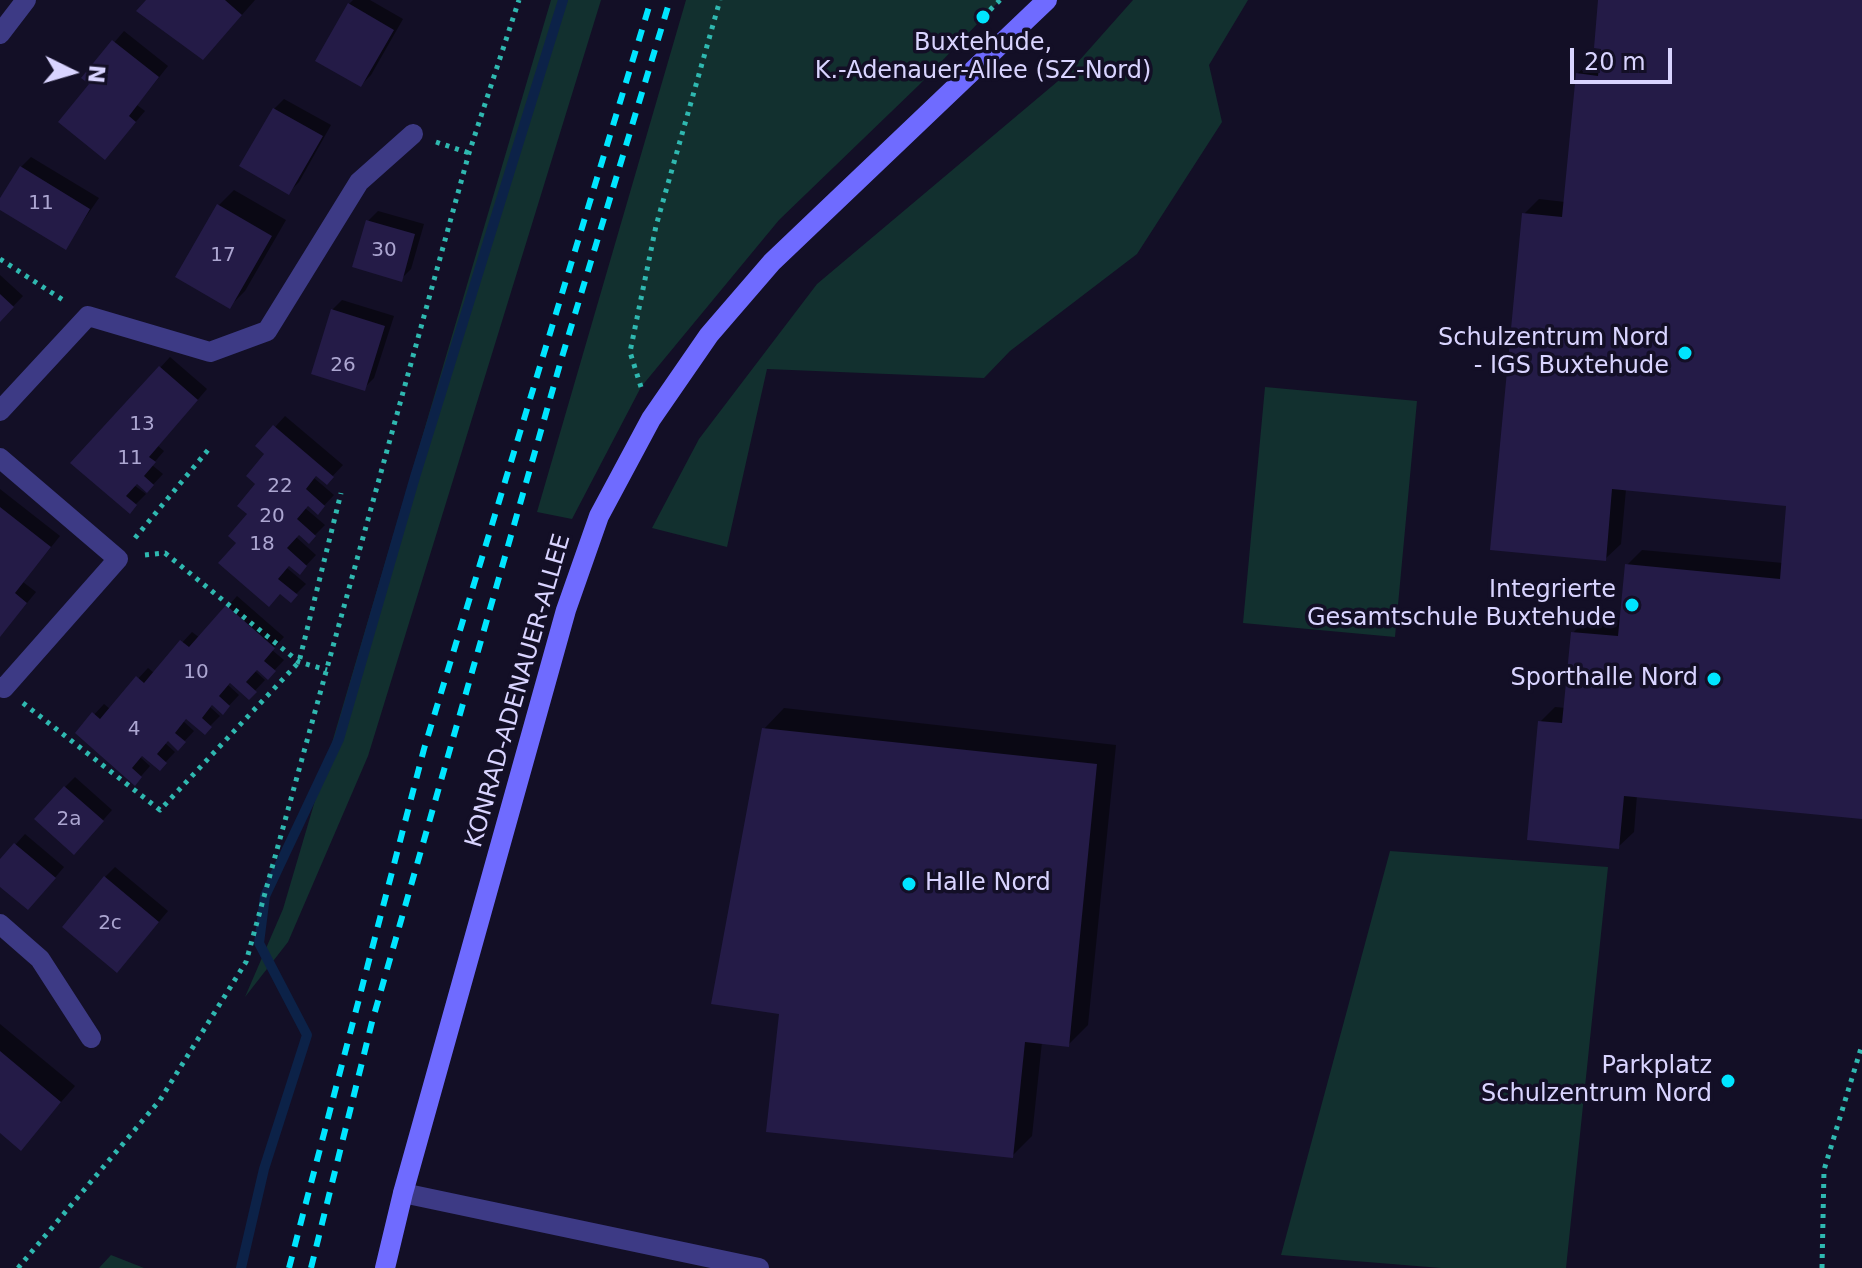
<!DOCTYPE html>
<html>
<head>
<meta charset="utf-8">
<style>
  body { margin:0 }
  #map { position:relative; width:1862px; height:1268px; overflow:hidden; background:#130f26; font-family:"DejaVu Sans",sans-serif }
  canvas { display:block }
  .north { position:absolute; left:32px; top:32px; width:80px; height:80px; -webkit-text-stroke:6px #130f26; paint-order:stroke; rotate:95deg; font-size:22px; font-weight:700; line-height:32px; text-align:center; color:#d9d4ff }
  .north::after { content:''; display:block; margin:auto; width:28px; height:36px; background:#d9d4ff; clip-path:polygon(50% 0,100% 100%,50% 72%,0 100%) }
  .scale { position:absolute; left:1570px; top:48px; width:102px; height:36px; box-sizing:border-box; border:4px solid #d9d4ff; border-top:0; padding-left:10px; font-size:24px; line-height:28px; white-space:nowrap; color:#d9d4ff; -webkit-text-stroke:6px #130f26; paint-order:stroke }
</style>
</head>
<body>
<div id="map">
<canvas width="1862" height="1268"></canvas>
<div class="north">N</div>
<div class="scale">20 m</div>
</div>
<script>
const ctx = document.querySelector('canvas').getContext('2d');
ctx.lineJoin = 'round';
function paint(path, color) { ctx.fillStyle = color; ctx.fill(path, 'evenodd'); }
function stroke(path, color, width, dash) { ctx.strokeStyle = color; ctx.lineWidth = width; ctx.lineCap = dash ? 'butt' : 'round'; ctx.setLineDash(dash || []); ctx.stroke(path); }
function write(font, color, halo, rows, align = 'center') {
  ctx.font = font + ' "DejaVu Sans",sans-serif'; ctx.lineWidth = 7; ctx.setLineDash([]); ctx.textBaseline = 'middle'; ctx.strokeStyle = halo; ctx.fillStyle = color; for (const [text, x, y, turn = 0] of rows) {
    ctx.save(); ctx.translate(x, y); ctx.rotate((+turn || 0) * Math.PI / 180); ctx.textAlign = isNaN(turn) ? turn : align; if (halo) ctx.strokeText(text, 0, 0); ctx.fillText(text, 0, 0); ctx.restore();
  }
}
const green = new Path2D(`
  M551,0H601L368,756L288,942L245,997L283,909Z
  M686,0H1000L919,85L779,220L641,387L572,519L537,512Z
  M1133,0H1248L1209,65L1222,122L1137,254L1010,351L984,378L767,369L727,547L652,528L699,439L817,284L1070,71Z
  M1265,387L1417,401L1395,637L1243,623Z
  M1390,851L1608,867L1566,1268H1441L1281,1255Z
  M111,1255L144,1268H99Z`);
const shadow = new Path2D(`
  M149,0H255L218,42Z
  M353,0H370L403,19L371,75L361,85L349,4Z
  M1600,0H1862V817L1637,795L1634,832L1618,847L1540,722L1555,707L1566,708L1573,633L1588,617L1621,620L1627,565L1642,550L1783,563L1788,504L1626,489L1621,544L1605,559L1524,214L1539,199L1565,202L1577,74L1593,59L1602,60Z
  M124,31L168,66L137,105L145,111L105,158L92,84L84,78Z
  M284,99L331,125L299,182L289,192L274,109Z
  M31,157L99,198L65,247L0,207L21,167Z
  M234,190L286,220L245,291L230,306L219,205Z
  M378,211L424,224L411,269L401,279L368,221Z
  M0,275L23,296L0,320Z
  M342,300L394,316L374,378L364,388L332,310Z
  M170,357L207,389L158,446L164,451L152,465L163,474L147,491L137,482L134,485L146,494L129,511L73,463Z
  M285,416L343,465L327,482L317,474L314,478L334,495L318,512L309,504L305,508L325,525L309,541L299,533L296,537L316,555L300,572L290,564L287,568L306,584L290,600L238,542L267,454L258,446Z
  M0,489L60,536L23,582L36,592L0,636Z
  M237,596L284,637L272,650L284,660L268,677L258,668L255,671L265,680L249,697L231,682L228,685L239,695L223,712L213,703L210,707L220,716L204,732L187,717L183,721L194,731L178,748L168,739L165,743L175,752L160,768L143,754L140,757L150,766L135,783L77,733L104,704L110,709L148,668L154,673L192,632L200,638Z
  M784,708L1116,745L1088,1025L1068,1045L1042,1042L1032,1136L1012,1156L781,1012L764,729Z
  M75,777L112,810L84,842L65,787Z
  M25,834L64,867L38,898L0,884V862Z
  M115,867L168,911L127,960L105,877Z
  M0,1024L75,1086L21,1148L0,1130Z`);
const stream = new Path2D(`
  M241,1268L264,1169L307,1035L259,943L265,896L339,739L415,477L563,0`);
const building = new Path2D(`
  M146,0H225L242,15L203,60L136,11Z
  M1598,0H1862V819L1624,796L1619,849L1527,840L1538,721L1562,723L1571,632L1618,636L1625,564L1780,579L1786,506L1612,489L1606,561L1490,550L1522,213L1562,217L1576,73L1598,76L1601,49L1594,48Z
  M348,3L394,30L361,87L315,61Z
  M112,40L159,77L129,116L136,122L105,160L58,122L89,84L81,78Z
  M273,108L323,136L289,195L239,166Z
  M20,166L90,209L66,250L0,210V198Z
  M217,204L272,236L230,309L175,277Z
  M366,220L415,234L402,282L352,267Z
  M0,294L14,307L0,322Z
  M331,309L385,326L365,391L311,374Z
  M159,366L198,400L149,457L156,462L144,476L154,485L147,493L137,484L126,496L137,505L130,514L70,463Z
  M273,425L334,477L327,485L316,476L306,489L325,506L318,515L308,506L297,519L316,536L309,544L299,535L287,548L307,566L300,575L289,566L278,579L298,595L291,603L280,594L269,607L218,563L236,543L228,536L247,514L237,506L255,484L246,476L264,454L255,446Z
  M0,507L51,547L15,593L27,603L0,637Z
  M226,605L275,648L264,661L276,671L268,680L257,670L246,682L257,692L249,700L230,683L219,696L230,706L223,715L212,705L202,718L212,727L205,735L186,719L175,733L186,742L178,751L168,741L157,754L167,763L160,771L142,756L132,768L142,777L135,786L75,733L92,712L100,719L136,676L144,683L180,640L189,647Z
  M762,728L1097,764L1069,1047L1025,1042L1013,1158L766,1132L779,1014L711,1004Z
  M64,786L104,821L74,855L34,819Z
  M14,843L56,878L28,910L0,887V859Z
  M104,876L159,922L117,973L62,927Z
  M0,1051L61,1102L21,1151L0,1133Z`);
const path = new Path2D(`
  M983,17L1000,0
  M436,142L469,153
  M0,259L66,302
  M641,387L630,352L656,226L720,0
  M135,538L208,450
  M145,555L165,553L299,662L327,670
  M23,703L160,810L299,662L341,493
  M18,1268L160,1100L246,962L469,153L519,0
  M1822,1268L1824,1170L1862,1045`);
const street = new Path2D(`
  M0,34L26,0
  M0,411L88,316L210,352L267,331L359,182L413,134
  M0,458L118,559L4,688L0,687
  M0,924L40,959L91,1038
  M403,1193L759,1268`);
const secondary = new Path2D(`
  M385,1268L403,1193L566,610L599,516L651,419L709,335L772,262L1047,0`);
const rail = new Path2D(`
  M289,1268L424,749L651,0
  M311,1268L372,1022L562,357L670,0`);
const markers = [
  [983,17,8,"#00e5ff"],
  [1685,353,8,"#00e5ff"],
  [1632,605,8,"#00e5ff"],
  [1714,679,8,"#00e5ff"],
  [909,884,8,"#00e5ff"],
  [1728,1081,8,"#00e5ff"]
];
const numberNames = [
  ["11",41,204],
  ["30",384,251],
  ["17",223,256],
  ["26",343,366],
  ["13",142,425],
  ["11",130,459],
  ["22",280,487],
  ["20",272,517],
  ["18",262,545],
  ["10",196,673],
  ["4",134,730],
  ["2a",69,820],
  ["2c",110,924]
];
const poiNames = [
  ["Buxtehude,",983,44,"center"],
  ["K.-Adenauer-Allee (SZ-Nord)",983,72,"center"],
  ["Schulzentrum Nord",1669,339],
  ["- IGS Buxtehude",1669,367],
  ["Integrierte",1616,591],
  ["Gesamtschule Buxtehude",1616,619],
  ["Sporthalle Nord",1698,679],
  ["Halle Nord",925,884,"left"],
  ["Parkplatz",1712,1067],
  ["Schulzentrum Nord",1712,1095]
];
const streetNames = [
  ["KONRAD-ADENAUER-ALLEE",519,691,-74]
];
paint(green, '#12302f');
paint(shadow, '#0007');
stroke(stream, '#0c2248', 10);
paint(building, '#241b47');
stroke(path, '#2fb8b0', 5, [4, 6]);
stroke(street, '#3d3a85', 20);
stroke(secondary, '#6f6bff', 20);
stroke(rail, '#00e5ff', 6, [12, 10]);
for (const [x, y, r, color] of markers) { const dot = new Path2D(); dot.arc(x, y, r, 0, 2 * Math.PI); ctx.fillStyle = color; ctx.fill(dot); stroke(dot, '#130f26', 3); }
write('20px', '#aca6d1', null, numberNames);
write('24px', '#d9d4ff', '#130f26', poiNames, 'right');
write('24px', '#d9d4ff', '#130f26', streetNames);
</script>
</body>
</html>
